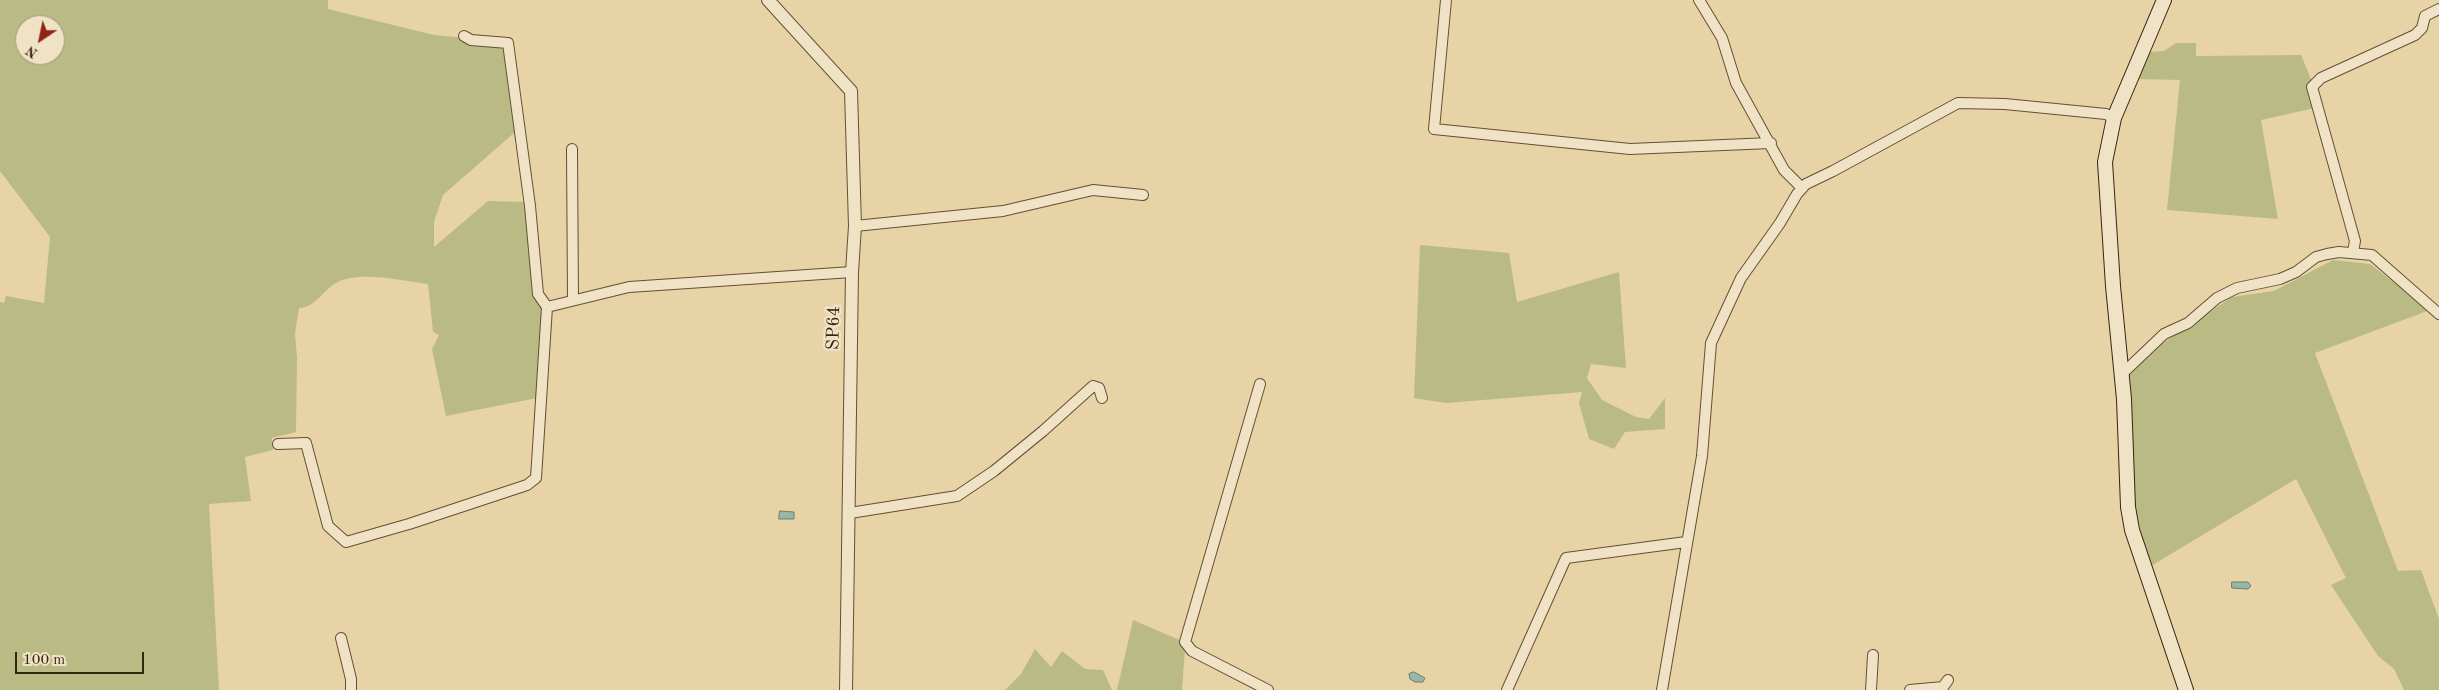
<!DOCTYPE html>
<html>
<head>
<meta charset="utf-8">
<style>
  body { margin:0 }
  #map { position:relative; width:2439px; height:690px; overflow:hidden; background:#e8d3a6; font-family:"Old Standard TT",serif }
  canvas { display:block }
  .north { position:absolute; left:15px; top:15px; width:50px; height:50px; box-sizing:border-box; background:#f0e2c5; border:1px solid #a5967c; border-radius:50%; rotate:214deg; font-size:14px; font-weight:700; line-height:20px; text-align:center; color:#34250f }
  .north::after { content:''; display:block; margin:auto; width:18px; height:22px; background:#8f2418; clip-path:polygon(50% 0,100% 100%,50% 72%,0 100%) }
  .scale { position:absolute; left:15px; top:652px; width:129px; height:22px; box-sizing:border-box; border:2px solid #34250f; border-top:0; padding-left:6px; font-size:15px; line-height:18px; white-space:nowrap; color:#34250f; -webkit-text-stroke:4px #f0e2c5; paint-order:stroke }
</style>
</head>
<body>
<div id="map">
<canvas width="2439" height="690"></canvas>
<div class="north">N</div>
<div class="scale">100 m</div>
</div>
<script>
const ctx = document.querySelector('canvas').getContext('2d');
ctx.lineJoin = 'round';
function paint(path, color) { ctx.fillStyle = color; ctx.fill(path, 'evenodd'); }
function stroke(path, color, width, dash) { ctx.strokeStyle = color; ctx.lineWidth = width; ctx.lineCap = dash ? 'butt' : 'round'; ctx.setLineDash(dash || []); ctx.stroke(path); }
function write(font, color, halo, rows, align = 'center') {
  ctx.font = font + ' "Old Standard TT",serif'; ctx.lineWidth = 5; ctx.setLineDash([]); ctx.textBaseline = 'middle'; ctx.strokeStyle = halo; ctx.fillStyle = color; for (const [text, x, y, turn = 0] of rows) {
    ctx.save(); ctx.translate(x, y); ctx.rotate((+turn || 0) * Math.PI / 180); ctx.textAlign = isNaN(turn) ? turn : align; if (halo) ctx.strokeText(text, 0, 0); ctx.fillText(text, 0, 0); ctx.restore();
  }
}
const green = new Path2D(`
  M0,0H328V9L434,35L497,41L509,49L522,126L443,195L434,222V247L488,201L526,202L544,309L537,398L446,416L432,349L439,335L433,332L428,284C401,281 360,270 336,283C322,291 316,307 299,308L295,333L297,358L296,432L272,438L273,450L245,457L251,501L209,504L219,690H0V302L4,303L6,296L44,303L50,237L0,171ZM25,25H55V55H25Z
  M2176,43H2196V56L2301,55L2313,84L2315,108L2261,120L2278,219L2167,210L2180,80L2137,79L2148,52L2164,51Z
  M1420,245L1509,253L1517,302L1619,272L1626,368L1591,364L1587,378L1602,400L1636,417L1649,419L1665,398V429L1625,432L1614,449L1589,439L1579,403L1582,392L1446,403L1414,398Z
  M2333,260L2370,264L2430,310L2315,353L2398,571L2421,570L2439,619V690H2404L2394,669L2378,656L2331,585L2346,578L2296,479L2151,566L2134,518L2128,374L2151,351L2232,297L2274,291Z
  M1133,620L1182,641L1185,649L1182,690H1117Z
  M1035,649L1051,667L1062,651L1085,669L1103,670L1112,690H1005L1021,674Z`);
const water = new Path2D(`
  M780,511L794,512V519H779Z
  M2232,582H2248L2251,586L2248,589L2232,588Z
  M1414,672L1425,678L1423,682H1415L1410,679L1409,674Z`);
const minor = new Path2D(`
  M1446,0L1434,129L1630,149L1771,143
  M1699,0L1722,38L1736,83L1784,170L1802,188
  M464,36L471,40L508,43L530,206L538,294L547,307
  M572,149L573,300
  M855,226L1003,211L1093,190L1143,195
  M2353,252L2355,241L2312,87L2321,78L2415,35L2422,28L2425,16L2439,9
  M2122,374L2164,334L2188,323L2217,298L2237,288L2280,279L2296,272L2316,257L2327,254L2339,252L2372,255L2439,314
  M1260,384L1185,642L1192,651L1268,690
  M278,444L306,443L328,526L346,542L409,524L527,485L536,478L547,307L629,287L852,272
  M850,513L957,496L994,471L1043,431L1093,386L1099,388L1102,398
  M341,638L351,679V690
  M1507,690L1566,558L1686,542
  M1662,690L1702,456L1711,343L1741,278L1780,223L1797,194L1806,184L1833,171L1958,103L2005,104L2106,114L2114,118
  M1871,690L1873,655
  M1910,690L1943,687L1948,680`);
const tertiary = new Path2D(`
  M768,0L851,91L855,226L852,272L846,690`);
const secondary = new Path2D(`
  M2164,0L2114,118L2105,162L2113,286L2124,399L2128,507L2132,530L2186,690`);
const streetNames = [
  ["SP64",834,328,-89]
];
paint(green, '#babb84');
paint(water, '#97b7a9');
stroke(water, '#6f7d6b', 1);
stroke(minor, '#615035', 12);
stroke(tertiary, '#615035', 14);
stroke(secondary, '#34250f', 16);
stroke(minor, '#f0e2c5', 10);
stroke(tertiary, '#f0e2c5', 12);
stroke(secondary, '#f0e2c5', 14);
write('18px', '#34250f', '#f0e2c5', streetNames);
</script>
</body>
</html>
